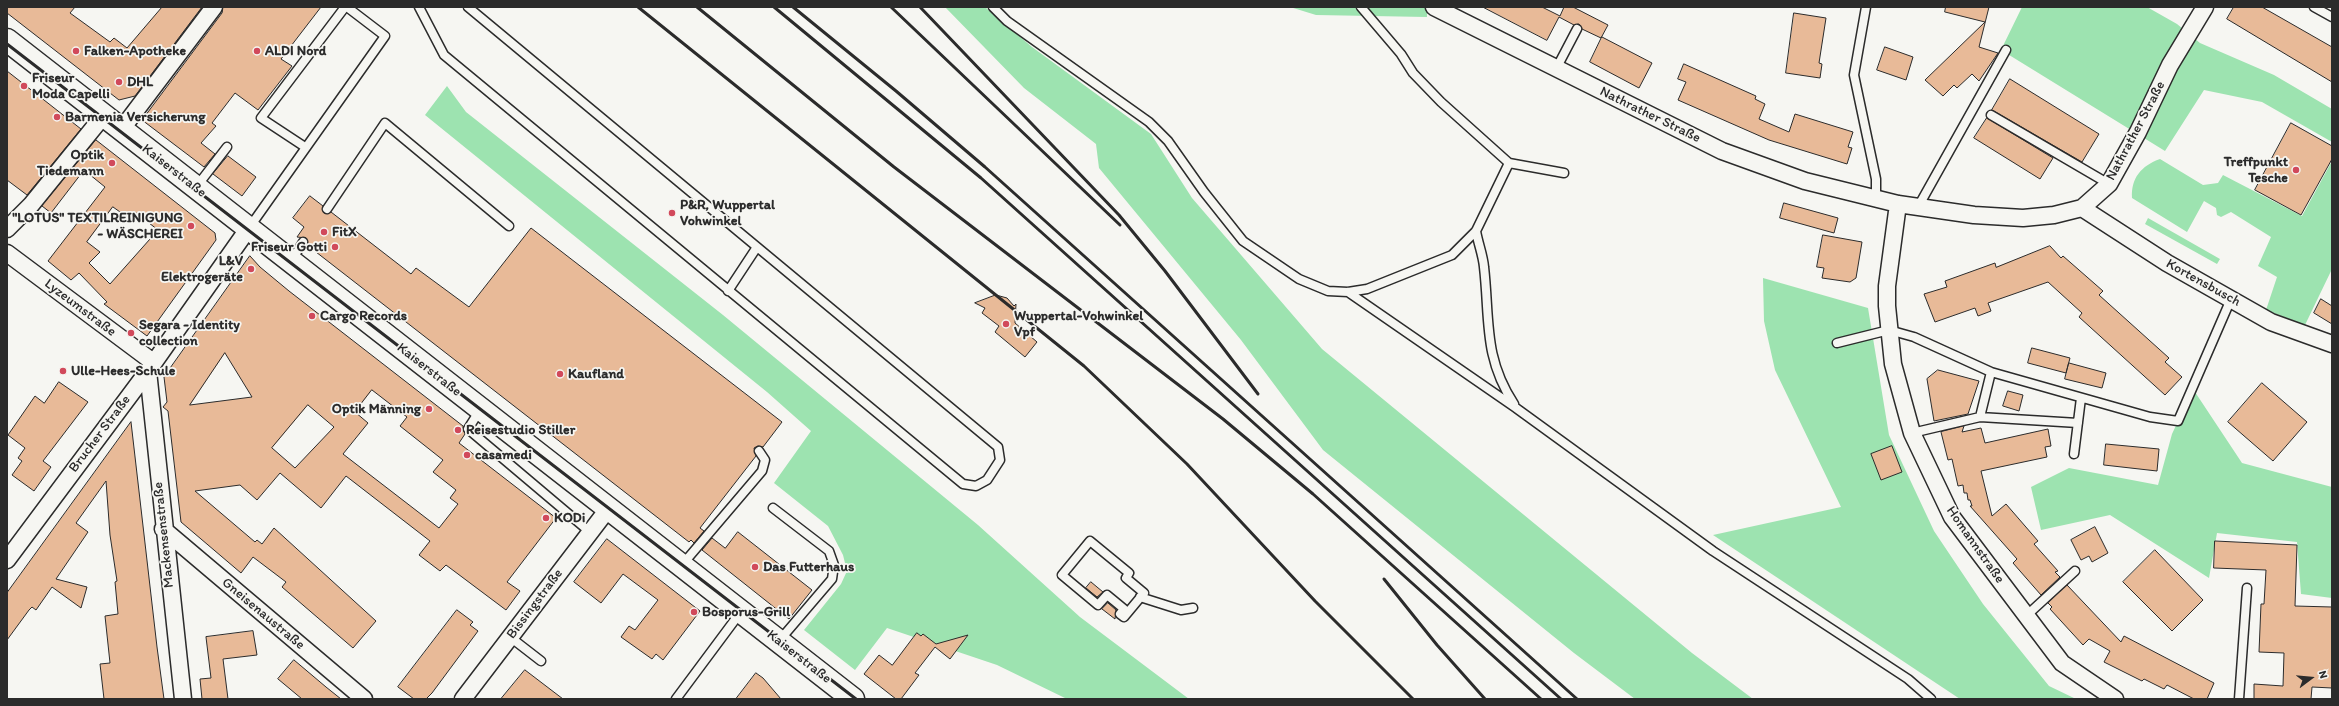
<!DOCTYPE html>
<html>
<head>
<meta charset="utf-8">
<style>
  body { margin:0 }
  #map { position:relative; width:2339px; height:706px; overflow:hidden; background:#f6f6f2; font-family:Itim,sans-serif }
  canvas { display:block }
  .frame { position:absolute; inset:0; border:8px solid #2b2b2b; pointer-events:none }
  .north { position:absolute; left:2291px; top:658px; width:40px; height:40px; -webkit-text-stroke:3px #f6f6f2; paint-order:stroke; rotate:74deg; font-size:11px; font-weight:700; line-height:16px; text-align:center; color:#2b2b2b }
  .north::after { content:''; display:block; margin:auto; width:14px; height:18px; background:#2b2b2b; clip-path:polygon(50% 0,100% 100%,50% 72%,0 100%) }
</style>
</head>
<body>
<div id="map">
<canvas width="2339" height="706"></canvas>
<div class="frame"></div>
<div class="north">N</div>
</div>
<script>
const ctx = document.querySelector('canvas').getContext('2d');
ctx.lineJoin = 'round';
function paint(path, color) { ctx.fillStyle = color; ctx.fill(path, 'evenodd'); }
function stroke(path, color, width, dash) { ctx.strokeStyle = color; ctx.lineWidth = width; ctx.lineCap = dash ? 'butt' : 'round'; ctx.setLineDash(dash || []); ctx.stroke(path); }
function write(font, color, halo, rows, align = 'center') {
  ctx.font = font + ' Itim,sans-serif'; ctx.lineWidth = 3.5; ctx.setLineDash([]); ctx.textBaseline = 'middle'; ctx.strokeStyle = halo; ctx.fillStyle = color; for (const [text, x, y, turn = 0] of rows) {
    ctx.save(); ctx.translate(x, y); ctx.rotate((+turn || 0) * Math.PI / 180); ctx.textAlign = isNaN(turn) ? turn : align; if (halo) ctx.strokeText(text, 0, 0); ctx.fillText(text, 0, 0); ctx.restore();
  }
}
const green = new Path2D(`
  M945,7H985L1032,47L1151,134L1192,198L1322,349L1692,653L1753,699H1635L1574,653L1323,450L1241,340L1099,168L1096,144L1024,88Z
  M1290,7H1424L1427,8V17L1316,15Z
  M2022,7H2147L2177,24L2200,43L2274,75L2332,109V142L2262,102L2204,90L2165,151L2001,50Z
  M447,86L466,112L723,315L978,525L1080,617L1189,699H1067L997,665L887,628L855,670L804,630L841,584L847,571L843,555L828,526L774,483L811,431L767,392L425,115Z
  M2160,159L2203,185L2218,183L2223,175L2302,216L2332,161V269L2305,325L2266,310L2277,277L2258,266L2271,237L2231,212L2221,217L2217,215L2216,208L2204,201L2187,232L2132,198C2131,178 2141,166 2160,159Z
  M2148,218L2220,259L2217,264L2145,224Z
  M1763,278L1868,308L1889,435L1934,531L1983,604L2049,686L2076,699H1960L1713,535L1841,507L1775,370L1764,321Z
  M2193,389L2242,463L2332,487V598L2301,594L2297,542L2217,533L2209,578L2110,515L2041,530L2031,487L2069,468L2158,485L2172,434Z`);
const building = new Path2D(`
  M7,7H75L70,13L110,42L114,38L127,48L162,7H202L135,96L119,100L7,13Z
  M223,7H321L281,59L292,66L258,110L235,93L212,123L216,126L201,143L215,154L204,167L142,120L222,13Z
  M1483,7H1542L1560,16L1564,7H1573L1608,25L1601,38L1582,29L1579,24L1574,25L1559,17L1547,40Z
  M1946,7H1989L1979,47L1998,53L1979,81L1972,74L1957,88L1954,85L1943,96L1925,80L1985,22L1945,12Z
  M2234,7H2262L2332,47V82L2227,19Z
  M1794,13L1826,18L1819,63L1822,64L1820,78L1786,73Z
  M1602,37L1652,63L1639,88L1590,62Z
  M1885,47L1913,57L1906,80L1877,70Z
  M1684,64L1756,96L1755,99L1765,104L1759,119L1789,132L1795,114L1853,132L1848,147L1852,148L1847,164L1769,140L1678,100L1686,82L1678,79Z
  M7,71L81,129L27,195L7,180Z
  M2010,79L2099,134L2082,162L1992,110Z
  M1987,118L2053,158L2040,179L1974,138Z
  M2291,123L2332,146V159L2301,215L2255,190Z
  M96,140L215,233L216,240L147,336L104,304L107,302L79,273L71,280L48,261L105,187L84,170L51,213L42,206ZM113,207L130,219L135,212L158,230L110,284L89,263L100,252L87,242Z
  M228,156L256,177L242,196L213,174Z
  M310,196L323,206L324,213L331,212L411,274L416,268L469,307L531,228L782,422L763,447L758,446L754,448L756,456L700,528L704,531L694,543L691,540L689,542L307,245L306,238L297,237L304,227L293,218Z
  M1784,203L1838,218L1834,233L1780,218Z
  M1823,235L1862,242L1856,278L1850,282L1822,278L1824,268L1817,267Z
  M2050,246L2061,258L2063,256L2103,291L2099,295L2169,358L2165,362L2182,377L2165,395L2079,317L2082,313L2048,282L1988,303L1991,311L1978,316L1975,308L1935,322L1924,294L1947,287L1945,281L1995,263L1996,267Z
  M250,256L260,267L289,291L463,426L465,434L459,443L556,518L507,582L520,591L506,610L446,565L440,571L419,555L430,541L346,476L321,508L280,473L257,500L240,485L195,491L255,542L257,540L262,544L274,528L376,621L353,648L282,587L286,582L253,557L241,573L181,522L168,411L163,407L167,402L164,377ZM225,353L252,397L190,405ZM372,390L407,417L400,426L443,460L433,472L456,490L450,498L458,504L439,528L343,454L368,423L355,412ZM308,405L334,427L295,468L272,448Z
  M996,295L1007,298L1014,306L1016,304L1015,323L1037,342L1025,357L995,332L999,326L982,313L985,308L975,303Z
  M2321,299L2332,306V324L2314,313Z
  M2032,348L2070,358L2066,373L2028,363Z
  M2069,363L2106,373L2102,388L2065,379Z
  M1938,370L1979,381L1968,414L1934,421L1927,379Z
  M59,382L88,402L43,461L51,467L34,491L12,475L22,461L18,458L25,448L8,435L35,396L44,403Z
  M2262,383L2307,422L2273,461L2228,422Z
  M2008,391L2023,395L2019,411L2003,406Z
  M131,422L157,647L164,699H104L100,664L110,663L105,616L118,614L115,582L117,581L110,535L106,481L76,523L88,532L56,579L87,587L81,608L52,587L36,610L32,607L29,610L7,640V593Z
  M1964,426L1962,432L1981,428L1985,443L2048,429L2051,446L2045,447L2047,457L1981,471L1992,516L2006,504L2038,541L2034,544L2058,571L2055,572L2060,577L2041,595L2013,563L2017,559L1970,506H1972L1970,500H1968L1967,493H1964L1963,485L1958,486L1952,459L1948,460L1941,432Z
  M2106,444L2159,449L2157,471L2104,465Z
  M1892,446L1902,472L1881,480L1871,454Z
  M2095,527L2108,553L2092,562L2089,556L2081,560L2071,540Z
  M738,532L812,590L789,619L702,550L712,538L725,548Z
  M607,539L700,611L663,660L656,654L652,659L621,637L629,626L635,630L658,600L623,574L601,603L574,582Z
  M2215,541L2297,545L2295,606L2332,607V688L2312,687L2311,699H2254V684L2283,686L2284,653L2259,652L2261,604H2264L2266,570L2214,568Z
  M2155,550L2203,600L2172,631L2123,582Z
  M1091,582L1103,592L1097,597L1086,588Z
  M2067,585L2121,642L2124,636L2214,683L2207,699H2194L2167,685L2164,689L2144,679L2142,681L2104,662L2110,651L2089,639L2083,645L2050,609L2052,607L2048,603Z
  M1108,603L1116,610L1115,619L1102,609Z
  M457,610L473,622L470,625L478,631L432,693L426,699H414L398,687Z
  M253,631L257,655L223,659L228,699H202L200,679L211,678L206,637Z
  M917,633L921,636L923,634L936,644L968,635L950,659L935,647L915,673L919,675L901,699H896L864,674L879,655L892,665Z
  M294,660L326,687L341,699H302L278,679Z
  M525,670L563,699H501Z
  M756,673L763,678L781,699H736Z`);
const service = new Path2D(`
  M419,7L444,55L963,484L976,486L987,480L1000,460L998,447L468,7
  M993,7L1007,21L1149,122L1168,141L1204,192L1243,241L1299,279L1328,291L1348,292L1367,289L1452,255L1476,231L1509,163
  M1361,7L1401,54L1413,73L1441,102L1509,163L1564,173
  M1866,7L1854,75L1876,179V199
  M2314,7L2332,17
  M1556,69L1577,29
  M1991,115L2109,184
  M305,147L261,118L345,7
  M197,186L227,147
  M1918,207L2006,50
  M327,209L385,123L509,226
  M249,228L385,36L347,7
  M1476,231C1478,243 1483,255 1484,267C1490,319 1483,357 1514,404
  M292,260L303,242
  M728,291L757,247
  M1348,292L1516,408L1713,551L1908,679L1931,699
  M1837,343L1889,330L1914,337L1991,372L2150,417L2178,421L2231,299
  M480,410L468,429L590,532
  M1980,417L2078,423
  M1912,433L1980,417L1991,372
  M2074,454L2081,398
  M773,508L829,551L834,565L832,579L779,641
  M1090,541L1129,573L1126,578L1144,593L1124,617L1120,614L1124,609L1107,595L1098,605L1062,575Z
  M682,565L762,471L765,460L759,451
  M1140,597L1181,610L1193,608
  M2026,616L2075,571
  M510,637L541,661
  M676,699L740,613
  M2239,699L2247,588`);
const minor = new Path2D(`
  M1434,7L1722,151L1805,181L1898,204L1974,215L2023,218L2054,215L2082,208L2109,184L2138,132L2170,65L2205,7
  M121,130L214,7
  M1898,204L1887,286V306L1893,364L1912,433L1952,517L2062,663L2115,699
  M2082,208L2167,263L2271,322L2332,344
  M7,229L31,205L104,115
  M7,253L153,362
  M148,371L183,699
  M163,529L364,699
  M7,560L148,371L248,229
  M463,699L608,509`);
const secondary = new Path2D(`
  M7,40L853,699`);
const rail = new Path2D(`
  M638,7L1084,366L1187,464L1315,601L1413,699
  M697,7L894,167L1223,419L1313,494L1541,699
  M774,7L981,178L1561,699
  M793,7L896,91L985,167L1577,699
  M891,7L1120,225
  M920,7L1119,215L1165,271L1258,394
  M7,44L856,699
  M1384,579L1437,645L1485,699`);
const markers = [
  [76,51,4,"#d1495b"],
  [257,51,4,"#d1495b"],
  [119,82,4,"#d1495b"],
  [24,86,4,"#d1495b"],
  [57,117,4,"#d1495b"],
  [112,163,4,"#d1495b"],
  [2296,170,4,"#d1495b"],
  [672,213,4,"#d1495b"],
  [191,226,4,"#d1495b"],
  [324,232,4,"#d1495b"],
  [335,247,4,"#d1495b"],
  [251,269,4,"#d1495b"],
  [312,316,4,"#d1495b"],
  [1006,324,4,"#d1495b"],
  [131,333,4,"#d1495b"],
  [63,371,4,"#d1495b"],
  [560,374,4,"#d1495b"],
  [429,409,4,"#d1495b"],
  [458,430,4,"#d1495b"],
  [467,455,4,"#d1495b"],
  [546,518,4,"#d1495b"],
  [755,567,4,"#d1495b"],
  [694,612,4,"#d1495b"]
];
const poiNames = [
  ["Falken-Apotheke",84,51],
  ["ALDI Nord",265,51],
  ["Friseur",32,78],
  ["Moda Capelli",32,94],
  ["DHL",127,82],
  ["Barmenia Versicherung",65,117],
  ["Optik",104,155,"right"],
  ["Tiedemann",104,171,"right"],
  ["Treffpunkt",2288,162,"right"],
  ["Tesche",2288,178,"right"],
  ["P&R, Wuppertal",680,205],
  ["Vohwinkel",680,221],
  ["\"LOTUS\" TEXTILREINIGUNG",183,218,"right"],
  ["- WÄSCHEREI",183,234,"right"],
  ["FitX",332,232],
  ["Friseur Gotti",327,247,"right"],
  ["L&V",243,261,"right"],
  ["Elektrogeräte",243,277,"right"],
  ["Cargo Records",320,316],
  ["Wuppertal-Vohwinkel",1014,316],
  ["Vpf",1014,332],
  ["Segara - Identity",139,325],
  ["collection",139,341],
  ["Ulle-Hees-Schule",71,371],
  ["Kaufland",568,374],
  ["Optik Männing",421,409,"right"],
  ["Reisestudio Stiller",466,430],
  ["casamedi",475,455],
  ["KODi",554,518],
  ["Das Futterhaus",763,567],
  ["Bosporus-Grill",702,612]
];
const streetNames = [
  ["Nathrather Straße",1650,115,26],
  ["Nathrather Straße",2136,131,-62],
  ["Kaiserstraße",174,171,38],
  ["Kortensbusch",2203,283,29],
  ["Lyzeumstraße",80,308,37],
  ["Kaiserstraße",429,370,38],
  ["Brucher Straße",100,434,-53],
  ["Mackensenstraße",164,535,-96],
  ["Homannstraße",1975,545,55],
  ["Bissingstraße",535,604,-53],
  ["Gneisenaustraße",263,614,40],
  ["Kaiserstraße",799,657,38]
];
paint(green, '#9de3b0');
paint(building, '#e8ba98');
stroke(building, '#2b2b2b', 1);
stroke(service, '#2b2b2b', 11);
stroke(minor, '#2b2b2b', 19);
stroke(secondary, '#2b2b2b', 25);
stroke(service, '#f6f6f2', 8);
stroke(minor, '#f6f6f2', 16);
stroke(secondary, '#f6f6f2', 22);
stroke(rail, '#2b2b2b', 3);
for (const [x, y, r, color] of markers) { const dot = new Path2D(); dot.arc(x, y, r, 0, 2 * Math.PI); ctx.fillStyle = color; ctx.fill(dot); stroke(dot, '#f6f6f2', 1.5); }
write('bold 14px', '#2b2b2b', '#f6f6f2', poiNames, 'left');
write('14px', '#2b2b2b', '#f6f6f2', streetNames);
</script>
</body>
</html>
